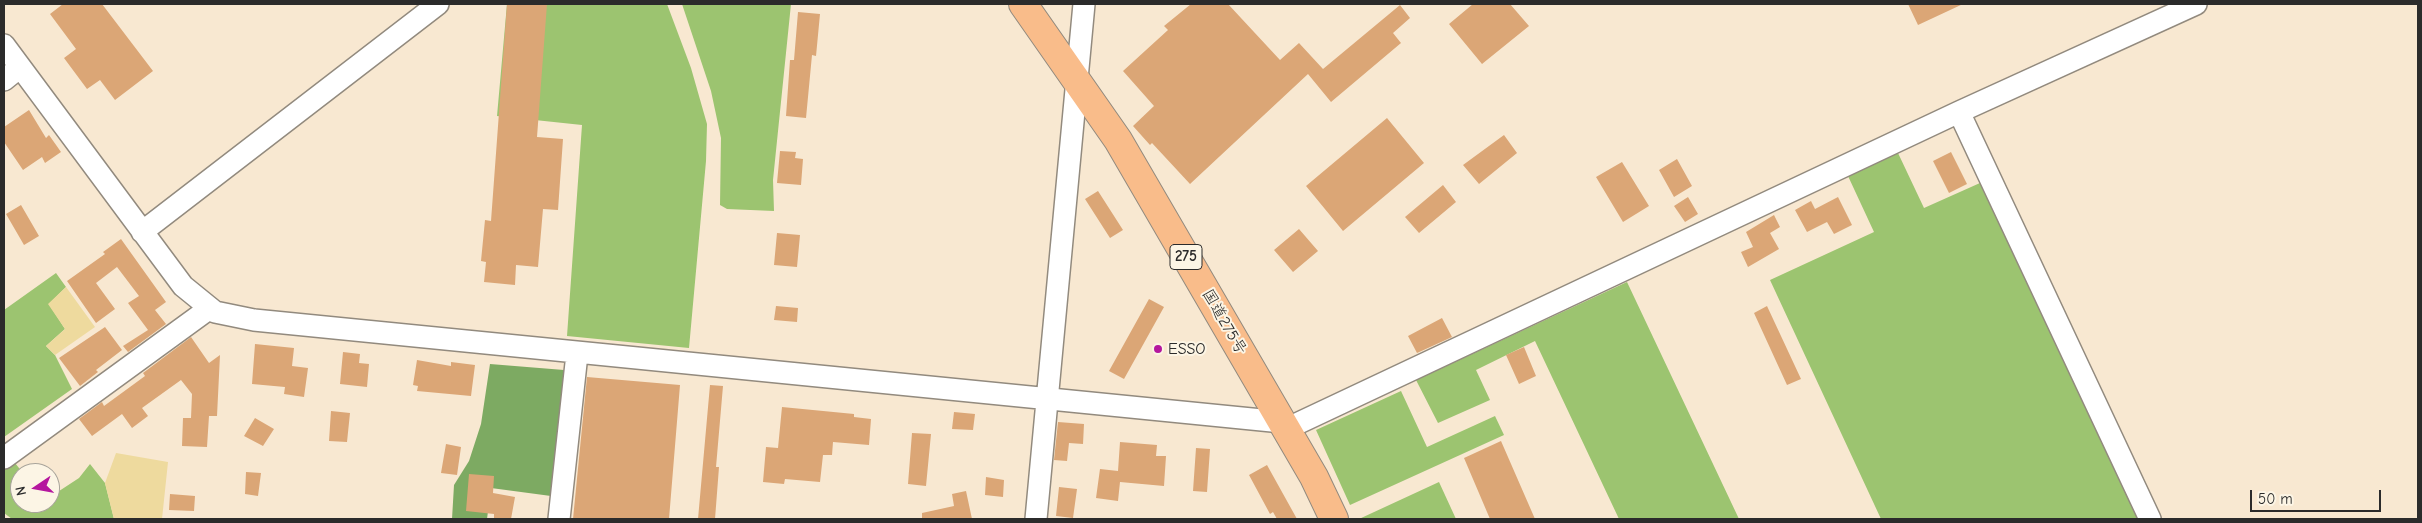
<!DOCTYPE html>
<html>
<head>
<meta charset="utf-8">
<style>
  body { margin:0 }
  #map { position:relative; width:2422px; height:523px; overflow:hidden; background:#f8e8d1; font-family:"Comic Neue",sans-serif }
  canvas { display:block }
  .frame { position:absolute; inset:0; border:5px solid #2b2b2b; pointer-events:none }
  .north { position:absolute; left:10px; top:463px; width:50px; height:50px; box-sizing:border-box; background:#fcf5e5; border:1px solid #a8a49b; border-radius:50%; rotate:258deg; font-size:14px; font-weight:700; line-height:20px; text-align:center; color:#2b2b2b }
  .north::after { content:''; display:block; margin:auto; width:18px; height:22px; background:#b5179e; clip-path:polygon(50% 0,100% 100%,50% 72%,0 100%) }
  .scale { position:absolute; left:2250px; top:490px; width:131px; height:22px; box-sizing:border-box; border:2px solid #2b2b2b; border-top:0; padding-left:6px; font-size:15px; line-height:18px; white-space:nowrap; color:#2b2b2b; -webkit-text-stroke:4px #fcf5e5; paint-order:stroke }
</style>
</head>
<body>
<div id="map">
<canvas width="2422" height="523"></canvas>
<div class="frame"></div>
<div class="north">N</div>
<div class="scale">50 m</div>
</div>
<script>
const ctx = document.querySelector('canvas').getContext('2d');
ctx.lineJoin = 'round';
function paint(path, color) { ctx.fillStyle = color; ctx.fill(path, 'evenodd'); }
function stroke(path, color, width, dash) { ctx.strokeStyle = color; ctx.lineWidth = width; ctx.lineCap = dash ? 'butt' : 'round'; ctx.setLineDash(dash || []); ctx.stroke(path); }
function write(font, color, halo, rows, align = 'center') {
  ctx.font = font + ' "Comic Neue","Klee One",sans-serif'; ctx.lineWidth = 4; ctx.setLineDash([]); ctx.textBaseline = 'middle'; ctx.strokeStyle = halo; ctx.fillStyle = color; for (const [text, x, y, turn = 0] of rows) {
    ctx.save(); ctx.translate(x, y); ctx.rotate((+turn || 0) * Math.PI / 180); ctx.textAlign = isNaN(turn) ? turn : align; if (halo) ctx.strokeText(text, 0, 0); ctx.fillText(text, 0, 0); ctx.restore();
  }
}
const green = new Path2D(`
  M507,4H667L691,68L707,124L706,161L689,348L567,336L582,125L497,116Z
  M682,4H791L773,180L774,211L727,209L720,205L721,138L711,91Z
  M1898,153L1924,208L1980,183L2138,519H1881L1770,280L1874,232L1848,176Z
  M56,273L66,287L49,304L65,329L46,346L55,355L72,389L4,437V310Z
  M1627,282L1739,519H1619L1535,341L1476,370L1490,400L1438,423L1416,380Z
  M1401,391L1427,447L1495,416L1504,435L1350,505L1316,430Z
  M15,463L23,473H20V503H50V497L79,478L90,464L105,483L114,519H12L4,513V465Z
  M1439,482L1456,519H1359Z`);
const forest = new Path2D(`
  M490,364L564,370L551,496L491,488L487,519H452L454,485L469,461L481,424Z`);
const sand = new Path2D(`
  M66,287L95,327L55,355L46,346L65,329L48,304Z
  M116,453L168,462L162,519H114L105,483Z`);
const building = new Path2D(`
  M63,4H102L153,71L115,100L100,80L87,89L64,58L76,49L50,14Z
  M507,4H547L537,137L563,139L558,210L543,209L538,267L516,265L515,285L484,282L486,262L481,261L485,220L491,221Z
  M1191,4H1228L1280,60L1299,43L1323,69L1400,5L1410,18L1393,33L1401,43L1331,102L1308,74L1190,184L1152,143L1150,145L1133,126L1154,106L1123,71L1168,30L1164,26Z
  M1473,4H1510L1529,26L1482,64L1449,24Z
  M1908,4H1963L1918,25Z
  M798,12L820,14L816,56L812,55L806,118L786,116L790,60H794Z
  M29,110L46,138L49,135L61,152L45,163L42,157L23,170L4,142V127Z
  M1387,118L1424,163L1343,231L1306,186Z
  M1504,135L1517,153L1479,184L1463,165Z
  M780,151L796,152L795,158L803,159L801,185L777,183Z
  M1951,152L1967,184L1949,193L1933,161Z
  M1677,159L1692,186L1674,197L1659,170Z
  M1622,162L1649,206L1623,222L1596,177Z
  M1443,185L1456,202L1419,233L1405,217Z
  M1098,191L1123,230L1110,238L1085,199Z
  M1688,197L1698,214L1685,222L1674,206Z
  M1838,197L1852,225L1834,234L1827,222L1807,232L1795,210L1811,201L1815,209Z
  M21,205L39,236L24,245L6,214Z
  M1774,215L1780,227L1770,233L1779,249L1748,267L1741,252L1753,247L1746,232Z
  M1299,229L1318,251L1293,272L1274,250Z
  M777,233L800,235L797,267L774,265Z
  M121,239L166,302L155,310L166,324L128,352L123,346L148,330L128,303L139,296L117,267L96,283L115,309L96,323L67,281L105,254L103,252Z
  M1149,299L1164,307L1124,379L1109,371Z
  M776,306L798,308L797,322L774,320Z
  M1767,306L1801,379L1787,385L1754,313Z
  M1442,318L1452,337L1417,353L1408,336Z
  M105,327L122,350L96,370L98,372L80,386L59,358Z
  M191,337L209,363L220,355L217,416H209L207,447L182,446L183,418H191L192,394L181,380L142,408L148,416L132,428L122,414L92,436L79,419L102,402L104,406L145,376L143,373Z
  M255,344L294,348L292,366L308,368L304,397L284,394L285,387L252,384Z
  M1524,347L1536,376L1519,384L1506,355Z
  M343,352L360,354L359,363L369,364L367,387L340,384Z
  M417,360L451,366V362L475,365L471,396L417,391L418,386L413,385Z
  M587,377L680,385L669,519H573Z
  M710,385L723,386L716,467H719L715,519H698Z
  M782,407L854,414V417L871,419L869,445L833,442L832,455H823L820,482L785,479L784,484L763,482L766,447L778,448Z
  M331,411L350,413L347,442L329,441Z
  M954,412L975,414L973,430L952,429Z
  M255,418L274,429L263,446L244,436Z
  M1058,422L1084,424L1083,444L1069,443L1067,461L1054,460Z
  M912,433L931,434L926,486L908,484Z
  M1501,441L1535,519H1490L1464,458Z
  M1120,442L1157,445L1156,456H1166L1164,486L1120,482L1118,501L1096,498L1100,469L1118,471Z
  M446,444L461,447L457,475L441,473Z
  M1196,448L1210,449L1207,492L1193,491Z
  M1267,465L1297,519H1277L1273,512L1270,514L1249,475Z
  M246,472L261,473L258,496L245,494Z
  M469,474L494,476L493,493L515,497L511,519H494V514L466,511Z
  M986,477L1004,480L1003,497L985,495Z
  M1059,487L1077,489L1073,518L1056,516Z
  M966,491L972,519H922V513L954,506L952,494Z
  M170,494L195,496L194,511L169,510Z`);
const street = new Path2D(`
  M4,45L183,286L215,312L254,320L1282,422
  M4,80L20,67
  M1959,112L2150,519
  M142,232L438,4
  M1286,429L1959,112L2196,4
  M4,458L210,308
  M559,519L577,354
  M1036,519L1084,4`);
const highway = new Path2D(`
  M1023,4L1118,140L1314,477L1334,519`);
const markers = [
  [1158,349,5,"#b5179e"]
];
const shields = [
  [1186,257,32]
];
const shieldNames = [
  ["275",1186,257]
];
const streetNames = [
  ["国道275号",1224,322,60]
];
const poiNames = [
  ["ESSO",1168,349]
];
paint(green, '#9cc470');
paint(forest, '#7daa62');
paint(sand, '#eeda9e');
paint(building, '#dba676');
stroke(street, '#928a7e', 24);
stroke(highway, '#928a7e', 30);
stroke(street, '#fff', 21);
stroke(highway, '#f9bc8a', 28);
for (const [x, y, r, color] of markers) { const dot = new Path2D(); dot.arc(x, y, r, 0, 2 * Math.PI); ctx.fillStyle = color; ctx.fill(dot); stroke(dot, '#fcf5e5', 2); }
for (const [x, y, w] of shields) { const box = new Path2D(); box.roundRect(x - w / 2, y - 12.5, w, 25, 4); ctx.fillStyle = '#fcf5e5'; ctx.fill(box); stroke(box, '#2b2b2b', 1); }
write('bold 15px', '#2b2b2b', null, shieldNames);
write('16px', '#2b2b2b', '#fcf5e5', streetNames);
write('16px', '#2b2b2b', '#fcf5e5', poiNames, 'left');
</script>
</body>
</html>
